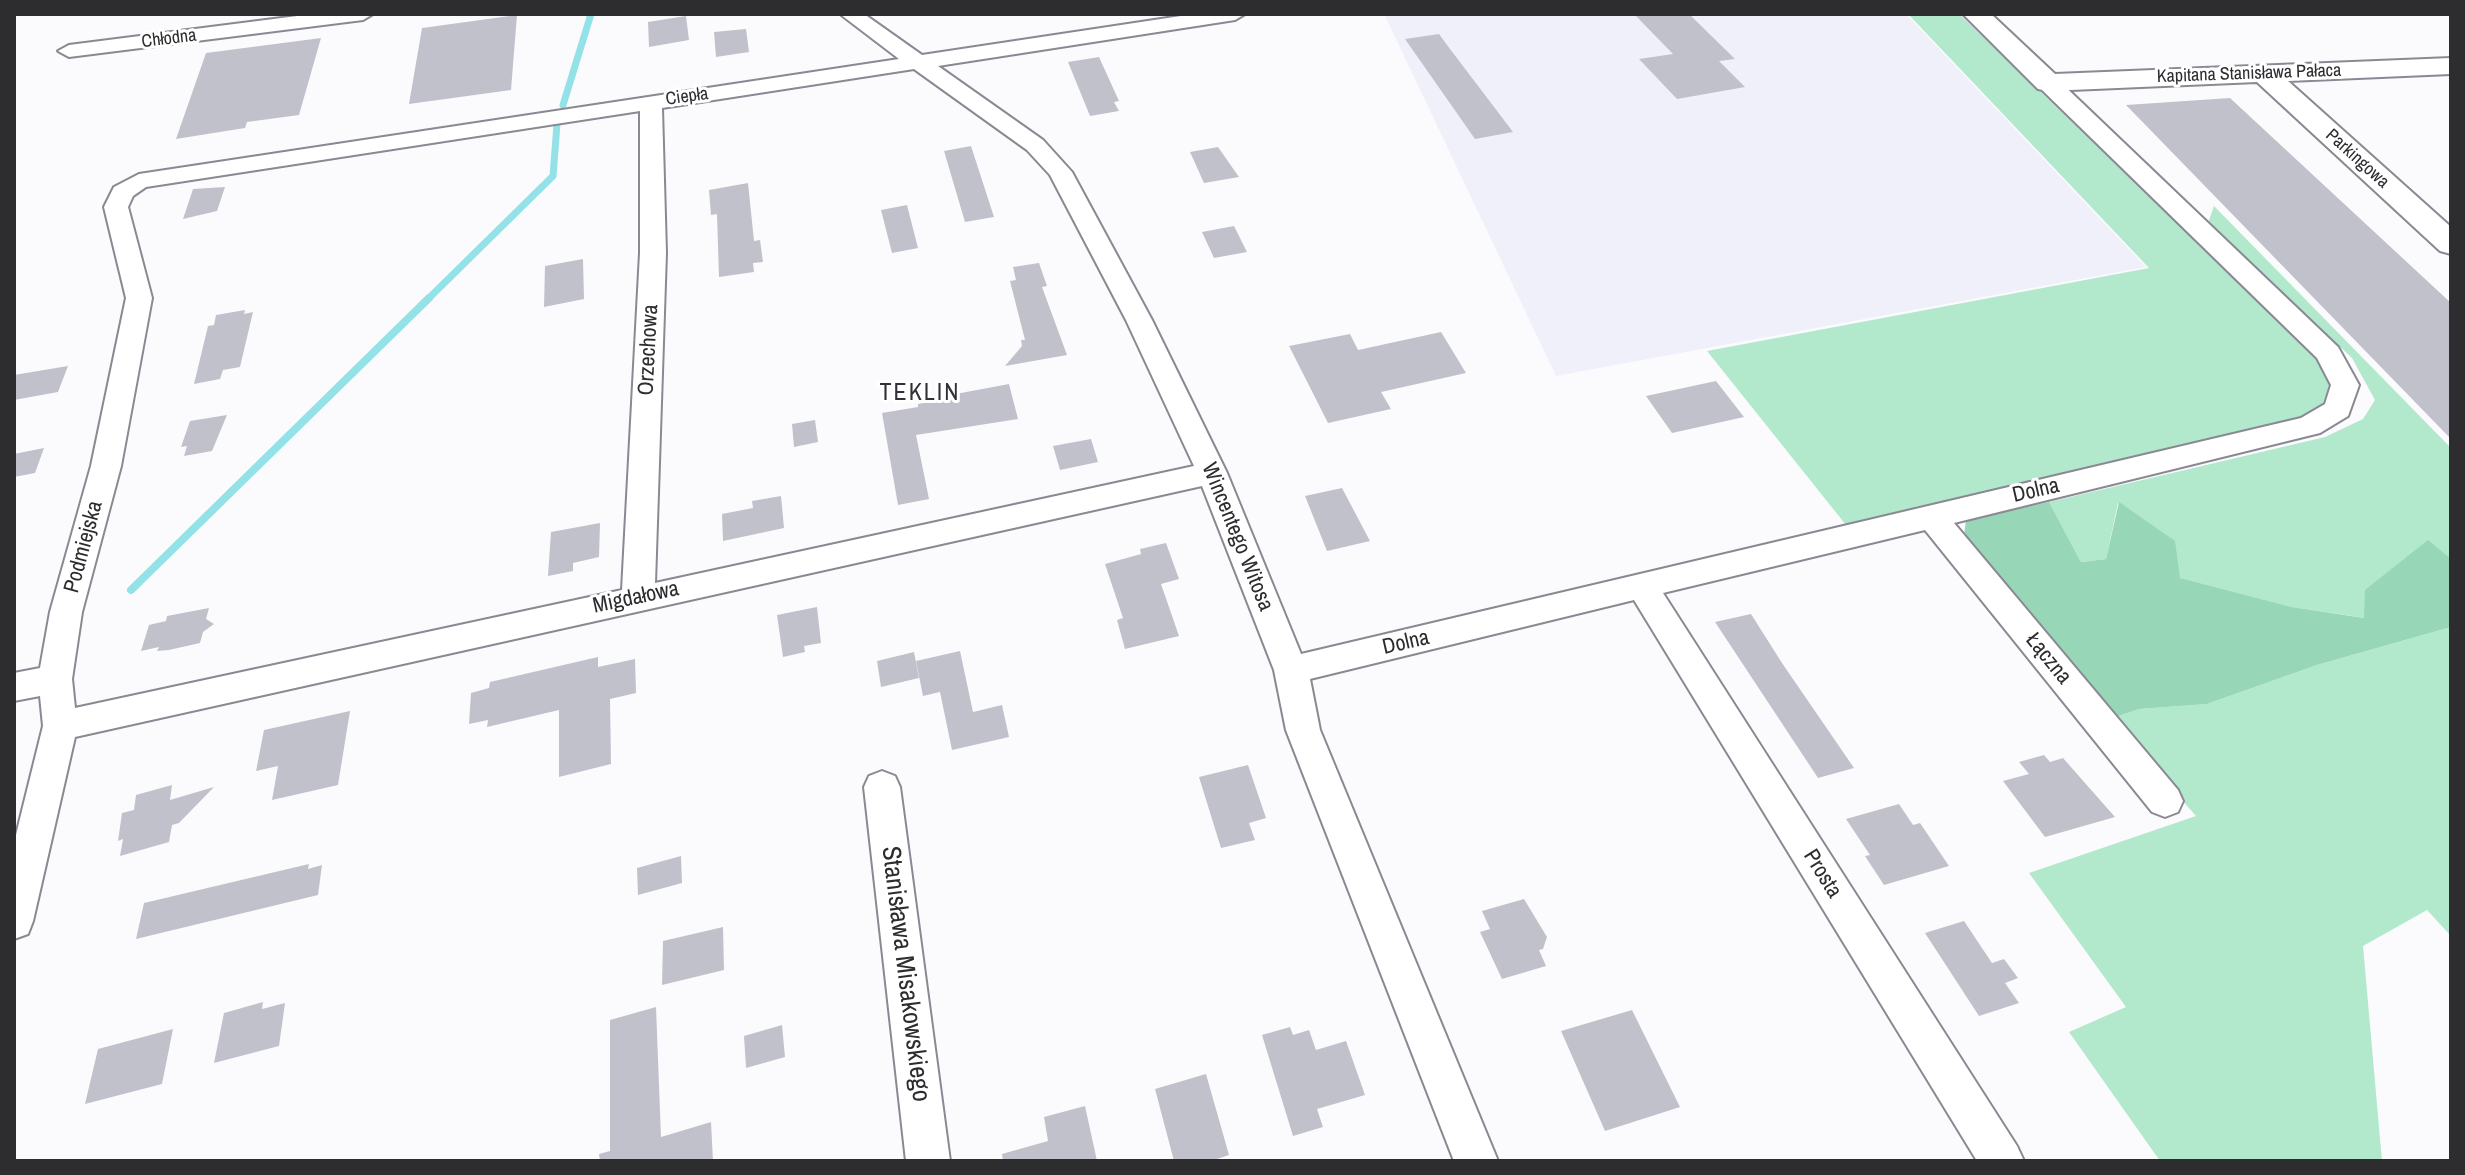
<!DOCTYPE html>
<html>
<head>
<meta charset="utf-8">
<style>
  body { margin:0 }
  #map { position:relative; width:2465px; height:1175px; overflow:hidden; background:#fbfbfe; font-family:"Archivo Narrow",sans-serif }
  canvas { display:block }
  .frame { position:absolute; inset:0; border:16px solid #2d2d30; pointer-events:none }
</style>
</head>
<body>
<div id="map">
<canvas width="2465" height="1175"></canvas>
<div class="frame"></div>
</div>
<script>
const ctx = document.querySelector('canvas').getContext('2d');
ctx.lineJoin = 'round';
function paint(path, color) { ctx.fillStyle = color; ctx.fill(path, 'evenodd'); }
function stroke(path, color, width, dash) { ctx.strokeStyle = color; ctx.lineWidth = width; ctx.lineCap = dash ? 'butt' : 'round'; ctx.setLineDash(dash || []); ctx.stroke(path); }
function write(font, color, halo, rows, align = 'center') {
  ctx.font = font + ' "Archivo Narrow",sans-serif'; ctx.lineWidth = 6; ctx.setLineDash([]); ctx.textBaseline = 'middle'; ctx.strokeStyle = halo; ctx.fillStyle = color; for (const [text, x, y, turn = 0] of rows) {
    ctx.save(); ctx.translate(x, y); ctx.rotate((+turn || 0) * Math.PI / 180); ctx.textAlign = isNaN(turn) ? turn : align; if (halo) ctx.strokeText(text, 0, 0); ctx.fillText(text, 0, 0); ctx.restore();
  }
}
const built = new Path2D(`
  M1384,14H1906L2146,267L1556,376Z`);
const green = new Path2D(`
  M1908,14H1959L2317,356C2337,385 2339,399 2305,417L1846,525L1707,351L2149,268Z
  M2214,206L2451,448V561L2365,590V618L2292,607L2179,578L2118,503L2106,559L2081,562L2049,502L2325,437L2363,419L2375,400L2352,358L2208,223Z
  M2451,627V936L2427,910L2363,946L2382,1161H2160L2069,1032L2126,1007L2029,873L2196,816L2110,719L2139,709L2207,704L2317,665Z`);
const forest = new Path2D(`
  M2049,502L2081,562L2106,559L2119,502L2175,541L2180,578L2292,607L2364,618L2365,590L2428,540L2451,559V627L2317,665L2207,704L2139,709L2110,719L1963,543L1966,520Z`);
const streamFar1 = new Path2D(`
  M563,105L591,14
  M427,300L553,176L557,124`);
const stream = new Path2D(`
  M131,590L429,298`);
const building = new Path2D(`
  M1634,14H1689L1735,59L1719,61L1745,87L1677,99L1639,59L1673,54Z
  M517,15L511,90L409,104L422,28Z
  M686,16L689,40L649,47L648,22Z
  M746,29L749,52L716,57L714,32Z
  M1439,34L1447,45L1513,132L1475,139L1405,39Z
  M321,38L299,115L247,122L245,128L176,139L206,53Z
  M1099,57L1119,101L1114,102L1119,111L1090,116L1068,62Z
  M2230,98L2451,303V439L2126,105Z
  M971,146L994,217L965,222L944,151Z
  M1218,147L1239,177L1204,183L1190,152Z
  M748,183L754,241L760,240L763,262L753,263L754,272L719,277L717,214L711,215L709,190Z
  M225,187L217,211L183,219L193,189Z
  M907,205L918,248L892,253L881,210Z
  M1234,226L1247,252L1214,258L1202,232Z
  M583,259L584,299L544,307L545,266Z
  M1039,263L1047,286L1042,287L1067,355L1005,366L1022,346L1021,340H1025L1010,281L1016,280L1013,267Z
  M245,310L244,314L253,312L240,367L223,370L220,379L194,384L208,326L214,325L216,315Z
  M1441,332L1466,373L1381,392L1391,409L1328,423L1289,346L1350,334L1358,350Z
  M68,366L58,392L14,400V375Z
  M1716,381L1744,417L1672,433L1646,396Z
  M1009,384L1018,419L916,435L929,499L898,505L882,413L918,407V404L934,401V398Z
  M227,415L212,451L184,456L187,446L181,447L190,421Z
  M815,420L818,442L794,447L792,424Z
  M1091,439L1098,462L1060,470L1053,446Z
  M44,448L35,473L14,477V454Z
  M1342,488L1370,541L1327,551L1305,496Z
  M781,496L784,528L723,541L722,514L753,508L752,501Z
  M600,523L599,557L573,563V571L548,576L551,532Z
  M1166,543L1179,579L1161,584L1179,636L1125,649L1117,620L1123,618L1105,564L1141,554L1140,549Z
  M817,607L821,643L804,646L805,652L783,657L777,615Z
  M209,608L206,619L214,624L203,632L200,643L169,650L157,651L159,647L141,651L149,625L166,621L167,616Z
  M1751,614L1782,663L1854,768L1818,778L1715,622Z
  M960,651L973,712L1002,705L1009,737L952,750L940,692L923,696L916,661Z
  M914,652L919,678L881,687L877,661Z
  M598,657V667L635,659L636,693L610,699L611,764L559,777V710L487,727L488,720L469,724L471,693L489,688L490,682Z
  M350,711L338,785L272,800L278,766L256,771L264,730Z
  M2044,755L2050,762L2063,758L2115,817L2045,837L2003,781L2029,774L2019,762Z
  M1248,765L1266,818L1249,823L1255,840L1221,848L1199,777Z
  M172,785L170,800L214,787L179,823L172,825L169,842L120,856L123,839L118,841L122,813L134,810L136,795Z
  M1899,804L1913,825L1920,823L1949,866L1884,885L1865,856L1870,855L1846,819Z
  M681,856L682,883L638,895L637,868Z
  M309,864L308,869L322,865L318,895L136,939L144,903Z
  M1524,899L1547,937L1543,949L1539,950L1546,966L1502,979L1480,932L1490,929L1482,911Z
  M1964,921L1992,963L2004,959L2018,978L2005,983L2019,1003L1979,1016L1925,933Z
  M723,927L724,970L662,985L663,941Z
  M263,1002L262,1009L285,1003L279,1046L214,1063L224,1013Z
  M656,1007L661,1137L711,1122L713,1161H600L599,1154L610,1151V1020Z
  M1632,1010L1680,1107L1605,1131L1561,1031Z
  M782,1025L785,1057L746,1068L744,1036Z
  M1290,1027L1293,1035L1309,1030L1316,1050L1346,1041L1365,1095L1317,1109L1323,1127L1293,1136L1262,1035Z
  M173,1029L162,1084L85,1104L98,1049Z
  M1206,1074L1229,1155L1211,1161H1174L1155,1089Z
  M1085,1106L1097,1161H1003L1002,1154L1048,1141L1044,1117Z`);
const minor = new Path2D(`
  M313,14H373L363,20L69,57L58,51L69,45Z
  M840,14H864L922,55L1194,14H1245L1235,20L938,66L1043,140L1072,172L1152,320L1227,473L1301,654L2301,418L2325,404L2331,385L2317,358L2040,88L2037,83L2040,78H2056L2338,347L2359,385L2348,416L2320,433L1954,523L2178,790L2183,801L2178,812L2165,817L2152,812L1925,530L1663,593L2017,1146L2024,1161H1977L1634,600L1310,679L1320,730L1498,1161H1454L1286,730L1274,670L1202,486L75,737L33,921L28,934L14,939V843L43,726L40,696L14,701V673L40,668L50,612L91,466L126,298L104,207L114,187L139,174L899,59ZM914,69L1027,150L1050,175L1126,320L1194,466L655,583L666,253L662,108ZM640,111V253L622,590L75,708L72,679L82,612L121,466L152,298L128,207L133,196L146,187Z
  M882,771L895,776L900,787L950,1161H906L864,787L869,776Z`);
const tertiary = new Path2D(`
  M1963,14H1991L2055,74L2451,58V74L2288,81L2451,227V254L2440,251L2257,82L2048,91L2038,89Z`);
const farStreetnames = [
  ["Chłodna",169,39,-7],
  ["Kapitana Stanisława Pałaca",2249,74,-2],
  ["Ciepła",687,97,-8],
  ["Parkingowa",2357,159,42]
];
const streetNames = [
  ["Orzechowa",649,350,-87],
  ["Dolna",2036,491,-13],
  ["Wincentego Witosa",1237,537,68],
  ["Podmiejska",84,547,-75],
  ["Migdałowa",636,598,-12],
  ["Dolna",1406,643,-13],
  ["Łączna",2048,659,51],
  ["Prosta",1822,874,58]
];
const neighbourhoodNames = [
  ["TEKLIN",920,394]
];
const nearStreetnames = [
  ["Stanisława Misakowskiego",905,974,83]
];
paint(built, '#f0f0fb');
paint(green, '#b2e9cc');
paint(forest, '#97d6b6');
stroke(streamFar1, '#93e2e8', 7);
stroke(stream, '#93e2e8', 8);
paint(building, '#c1c1cb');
stroke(minor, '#8a8993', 4);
stroke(tertiary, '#8a8993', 4);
paint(minor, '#fff');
paint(tertiary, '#fff');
write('18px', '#2d2d30', '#fff', farStreetnames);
write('22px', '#2d2d30', '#fff', streetNames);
ctx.letterSpacing = '2px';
write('24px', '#323139', '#fff', neighbourhoodNames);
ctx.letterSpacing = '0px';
write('26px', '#2d2d30', '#fff', nearStreetnames);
</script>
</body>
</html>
